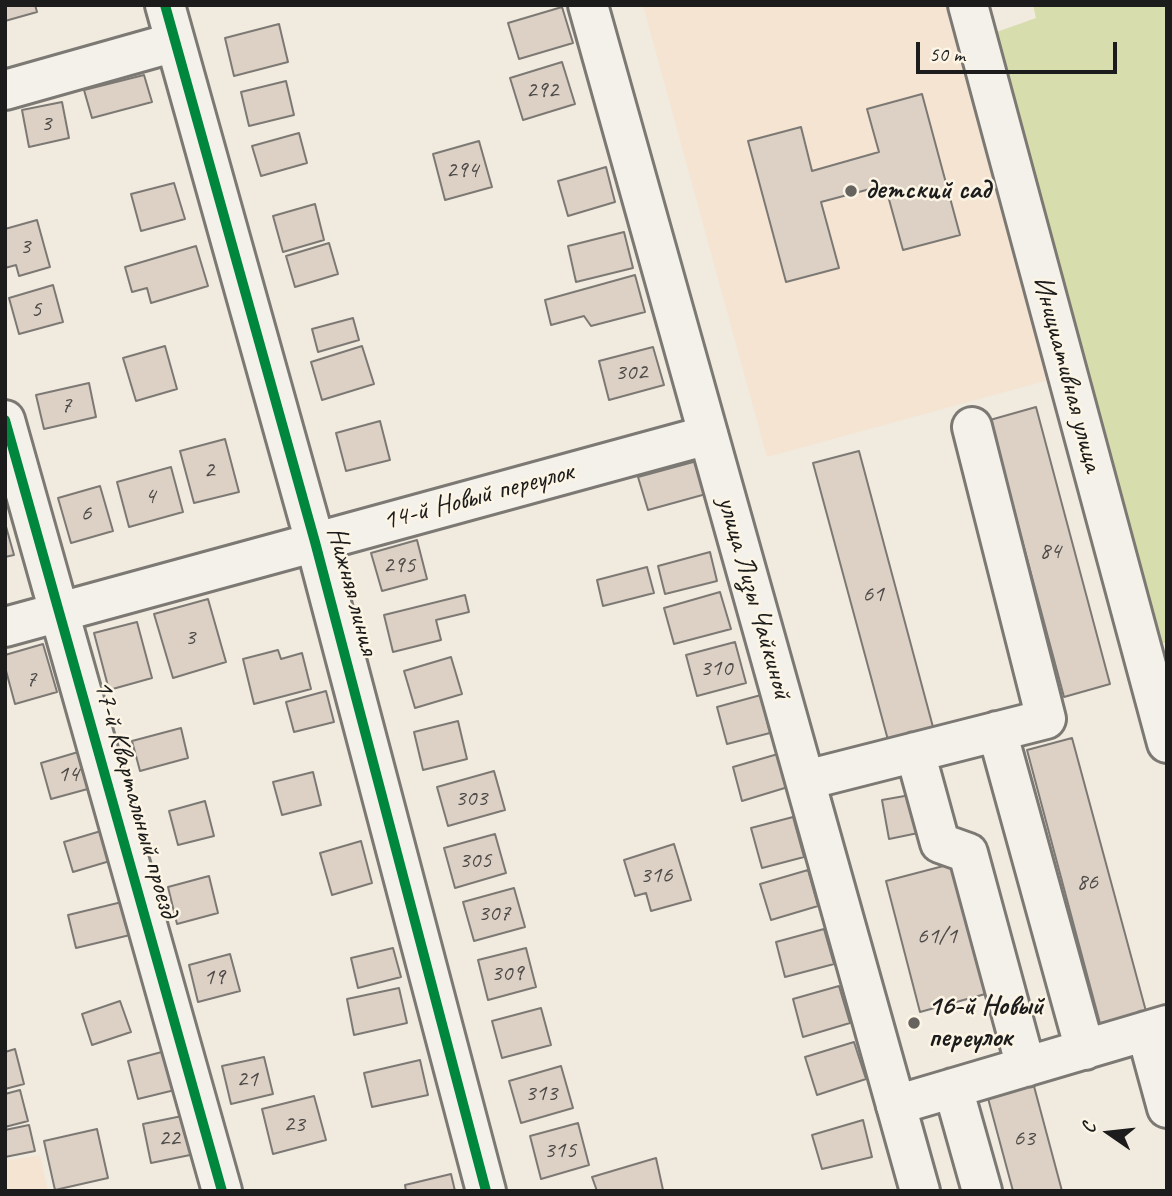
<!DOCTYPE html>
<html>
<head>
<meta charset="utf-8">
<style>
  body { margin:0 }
  #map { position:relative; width:1172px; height:1196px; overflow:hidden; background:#f1eadf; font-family:Caveat,sans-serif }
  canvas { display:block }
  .frame { position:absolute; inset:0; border:7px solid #1c1c1c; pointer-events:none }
  .north { position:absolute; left:1074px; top:1098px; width:70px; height:70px; -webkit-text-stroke:5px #fcf5e5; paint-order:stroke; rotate:284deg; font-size:19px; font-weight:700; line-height:28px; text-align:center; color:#1c1c1c }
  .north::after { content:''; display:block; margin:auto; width:24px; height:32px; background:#1c1c1c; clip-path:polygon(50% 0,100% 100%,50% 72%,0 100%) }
  .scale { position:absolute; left:916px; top:42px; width:201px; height:32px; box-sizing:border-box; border:4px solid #1c1c1c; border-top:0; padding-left:9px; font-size:21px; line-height:24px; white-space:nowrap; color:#1c1c1c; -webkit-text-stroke:5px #fcf5e5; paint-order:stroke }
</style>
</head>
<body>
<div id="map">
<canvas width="1172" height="1196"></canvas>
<div class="frame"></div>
<div class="north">С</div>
<div class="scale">50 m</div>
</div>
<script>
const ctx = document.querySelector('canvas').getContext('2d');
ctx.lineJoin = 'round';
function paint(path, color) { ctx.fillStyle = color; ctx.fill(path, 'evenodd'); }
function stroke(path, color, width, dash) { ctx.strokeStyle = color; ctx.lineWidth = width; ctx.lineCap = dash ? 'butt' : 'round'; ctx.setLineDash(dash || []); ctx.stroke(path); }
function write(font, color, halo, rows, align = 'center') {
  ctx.font = font + ' Caveat,sans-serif'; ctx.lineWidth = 5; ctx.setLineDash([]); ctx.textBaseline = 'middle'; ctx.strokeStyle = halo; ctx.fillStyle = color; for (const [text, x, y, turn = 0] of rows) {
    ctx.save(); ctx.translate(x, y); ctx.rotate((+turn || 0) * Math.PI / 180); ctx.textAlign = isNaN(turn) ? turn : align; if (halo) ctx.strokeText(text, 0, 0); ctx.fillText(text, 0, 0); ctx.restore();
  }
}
const built = new Path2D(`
  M643,5H957L1059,377L767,457Z
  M40,1155L48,1191H5V1161Z`);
const green = new Path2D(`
  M1033,5H1167V642L1151,647L977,39L1036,18Z`);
const building = new Path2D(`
  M5,5H35L37,12L5,21Z
  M562,7L573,43L519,59L508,23Z
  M279,24L288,62L234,76L225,38Z
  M562,62L575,104L523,120L510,78Z
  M144,75L152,102L92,118L84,90Z
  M286,81L294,115L249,126L241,92Z
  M922,94L960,235L903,250L885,185L821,202L839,268L786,282L748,141L801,127L812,171L879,152L867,109Z
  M62,102L69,138L29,147L22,110Z
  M299,133L307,163L261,176L252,146Z
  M479,141L492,187L445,200L433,154Z
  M606,167L615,202L568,216L558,181Z
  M174,183L185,219L141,231L131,194Z
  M315,204L324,240L283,252L273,216Z
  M37,220L50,267L19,276L16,265L5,268V229Z
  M624,232L633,268L576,282L568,246Z
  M329,243L338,274L295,287L286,256Z
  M196,246L208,286L151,303L147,288L132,292L125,267Z
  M635,275L645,312L591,326L584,316L551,325L545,300Z
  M53,285L63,322L19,334L9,298Z
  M353,318L359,340L318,352L312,329Z
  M165,346L177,389L136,401L123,358Z
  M362,346L374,384L322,400L311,362Z
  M653,347L664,385L609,400L599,361Z
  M89,383L96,417L44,429L36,395Z
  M1036,407L1110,684L1064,697L990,420Z
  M380,421L390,460L346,471L336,433Z
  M225,439L239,492L194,503L180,451Z
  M859,451L933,727L888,740L813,463Z
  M697,461L706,494L648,510L638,477Z
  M171,467L183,512L129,527L117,482Z
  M100,486L113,531L71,543L58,498Z
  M5,523L14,555L5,557Z
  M417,540L427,579L382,591L371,553Z
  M710,552L717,581L665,594L658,566Z
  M647,567L654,593L603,606L597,580Z
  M720,592L731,629L674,644L664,608Z
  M465,595L469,612L436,620L441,640L393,652L384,615Z
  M208,599L226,662L173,678L154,614Z
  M137,622L152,678L109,690L94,633Z
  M735,642L746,683L697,696L686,655Z
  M43,644L57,692L15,704L5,667V655Z
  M278,650L281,659L302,653L311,689L254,704L243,659Z
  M451,657L462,694L415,708L404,671Z
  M326,691L334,722L294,732L286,702Z
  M761,695L770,733L727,744L717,707Z
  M458,721L467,759L423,770L414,732Z
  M181,728L188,758L140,771L132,741Z
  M1072,738L1147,1015L1101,1027L1027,750Z
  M85,750L95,787L51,799L41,763Z
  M778,754L788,787L742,801L733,767Z
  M494,771L505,810L448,826L437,787Z
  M313,772L321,805L282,815L273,782Z
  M916,794L923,832L889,839L882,800Z
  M205,801L214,836L178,845L169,811Z
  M793,817L804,857L762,868L751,828Z
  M101,831L110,861L73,872L64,842Z
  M495,834L506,873L455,888L444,848Z
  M361,841L372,883L332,895L320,853Z
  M674,844L691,900L651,911L646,893L635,896L624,860Z
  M955,863L989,993L920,1012L886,881Z
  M808,870L818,906L771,920L760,884Z
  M209,876L218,913L177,924L168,887Z
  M514,888L525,927L474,941L463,902Z
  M122,902L130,935L76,948L68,915Z
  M824,929L834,964L785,977L776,942Z
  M393,948L401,977L358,988L351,958Z
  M526,948L536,987L488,1000L478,960Z
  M230,954L240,991L198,1002L189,965Z
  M839,986L850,1023L803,1037L793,999Z
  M399,988L407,1023L354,1035L347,999Z
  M120,1001L131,1032L92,1045L82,1014Z
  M541,1008L551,1045L502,1058L492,1021Z
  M854,1042L866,1079L817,1095L805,1057Z
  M15,1049L24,1084L5,1089V1052Z
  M173,1049L183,1088L138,1099L128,1061Z
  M264,1057L273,1094L231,1104L222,1066Z
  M420,1060L428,1095L372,1107L364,1073Z
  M561,1066L573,1108L521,1123L509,1081Z
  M1031,1075L1062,1191H1013L985,1087Z
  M20,1090L28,1121L5,1127V1094Z
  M314,1096L326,1140L273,1154L262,1109Z
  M187,1115L195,1154L151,1163L143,1124Z
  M863,1120L872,1157L822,1169L812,1135Z
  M578,1123L589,1165L541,1179L530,1136Z
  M29,1125L35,1151L5,1157V1130Z
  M97,1129L108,1178L55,1190L44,1141Z
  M656,1158L663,1190L597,1191L592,1177Z
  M451,1174L455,1191H406L405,1185Z`);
const minor = new Path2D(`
  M165,5L315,542L486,1191
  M968,5L1167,743
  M5,90L175,42
  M5,420L222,1191
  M5,627L708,435
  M997,731L1085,1050
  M915,752L940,843L968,853L1026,1067
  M806,780L1046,719L972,427
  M1146,1031L1167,1108
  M953,1088L982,1191
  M896,1105L1167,1025`);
const major = new Path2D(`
  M588,5L920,1191`);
const cycleway = new Path2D(`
  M165,5L315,542L486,1191
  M5,420L222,1191`);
const markers = [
  [851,191,7,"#676460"],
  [914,1023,7,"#676460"]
];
const numberNames = [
  ["292",542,91],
  ["3",46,124],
  ["294",462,171],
  ["3",25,247],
  ["5",36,310],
  ["302",631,373],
  ["7",66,406],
  ["2",209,471],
  ["4",150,497],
  ["6",86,514],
  ["84",1050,552],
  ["295",399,566],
  ["61",873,595],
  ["3",190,638],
  ["310",716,669],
  ["7",31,680],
  ["14",68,775],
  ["303",471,799],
  ["305",475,861],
  ["316",656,876],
  ["86",1087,883],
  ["307",494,914],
  ["61/1",937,937],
  ["309",507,974],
  ["19",214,978],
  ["21",247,1080],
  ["313",541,1094],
  ["23",294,1125],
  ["22",169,1139],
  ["63",1024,1139],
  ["315",560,1151]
];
const poiNames = [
  ["детский сад",865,191],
  ["16-й Новый",928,1007],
  ["переулок",928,1039]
];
const streetNames = [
  ["Инициативная улица",1067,374,75],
  ["14-й Новый переулок",478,497,-15],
  ["Нижняя линия",352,591,75],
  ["улица Лизы Чайкиной",754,598,74],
  ["17-й Квартальный проезд",135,799,74]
];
paint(built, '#f4e4d1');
paint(green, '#d8ddae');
paint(building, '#ddd1c6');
stroke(building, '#7c7974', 2);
stroke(minor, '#7c7974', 44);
stroke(major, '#7c7974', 44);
stroke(minor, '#f4f1ea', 38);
stroke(major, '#f4f1ea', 38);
stroke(cycleway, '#00873e', 10);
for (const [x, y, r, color] of markers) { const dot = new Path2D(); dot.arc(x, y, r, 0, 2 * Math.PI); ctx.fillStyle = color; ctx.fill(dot); stroke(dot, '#fcf5e5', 2.5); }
write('24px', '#4d4a47', null, numberNames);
write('bold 28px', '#1c1c1c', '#fcf5e5', poiNames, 'left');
write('28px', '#1c1c1c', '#fcf5e5', streetNames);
</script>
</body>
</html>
